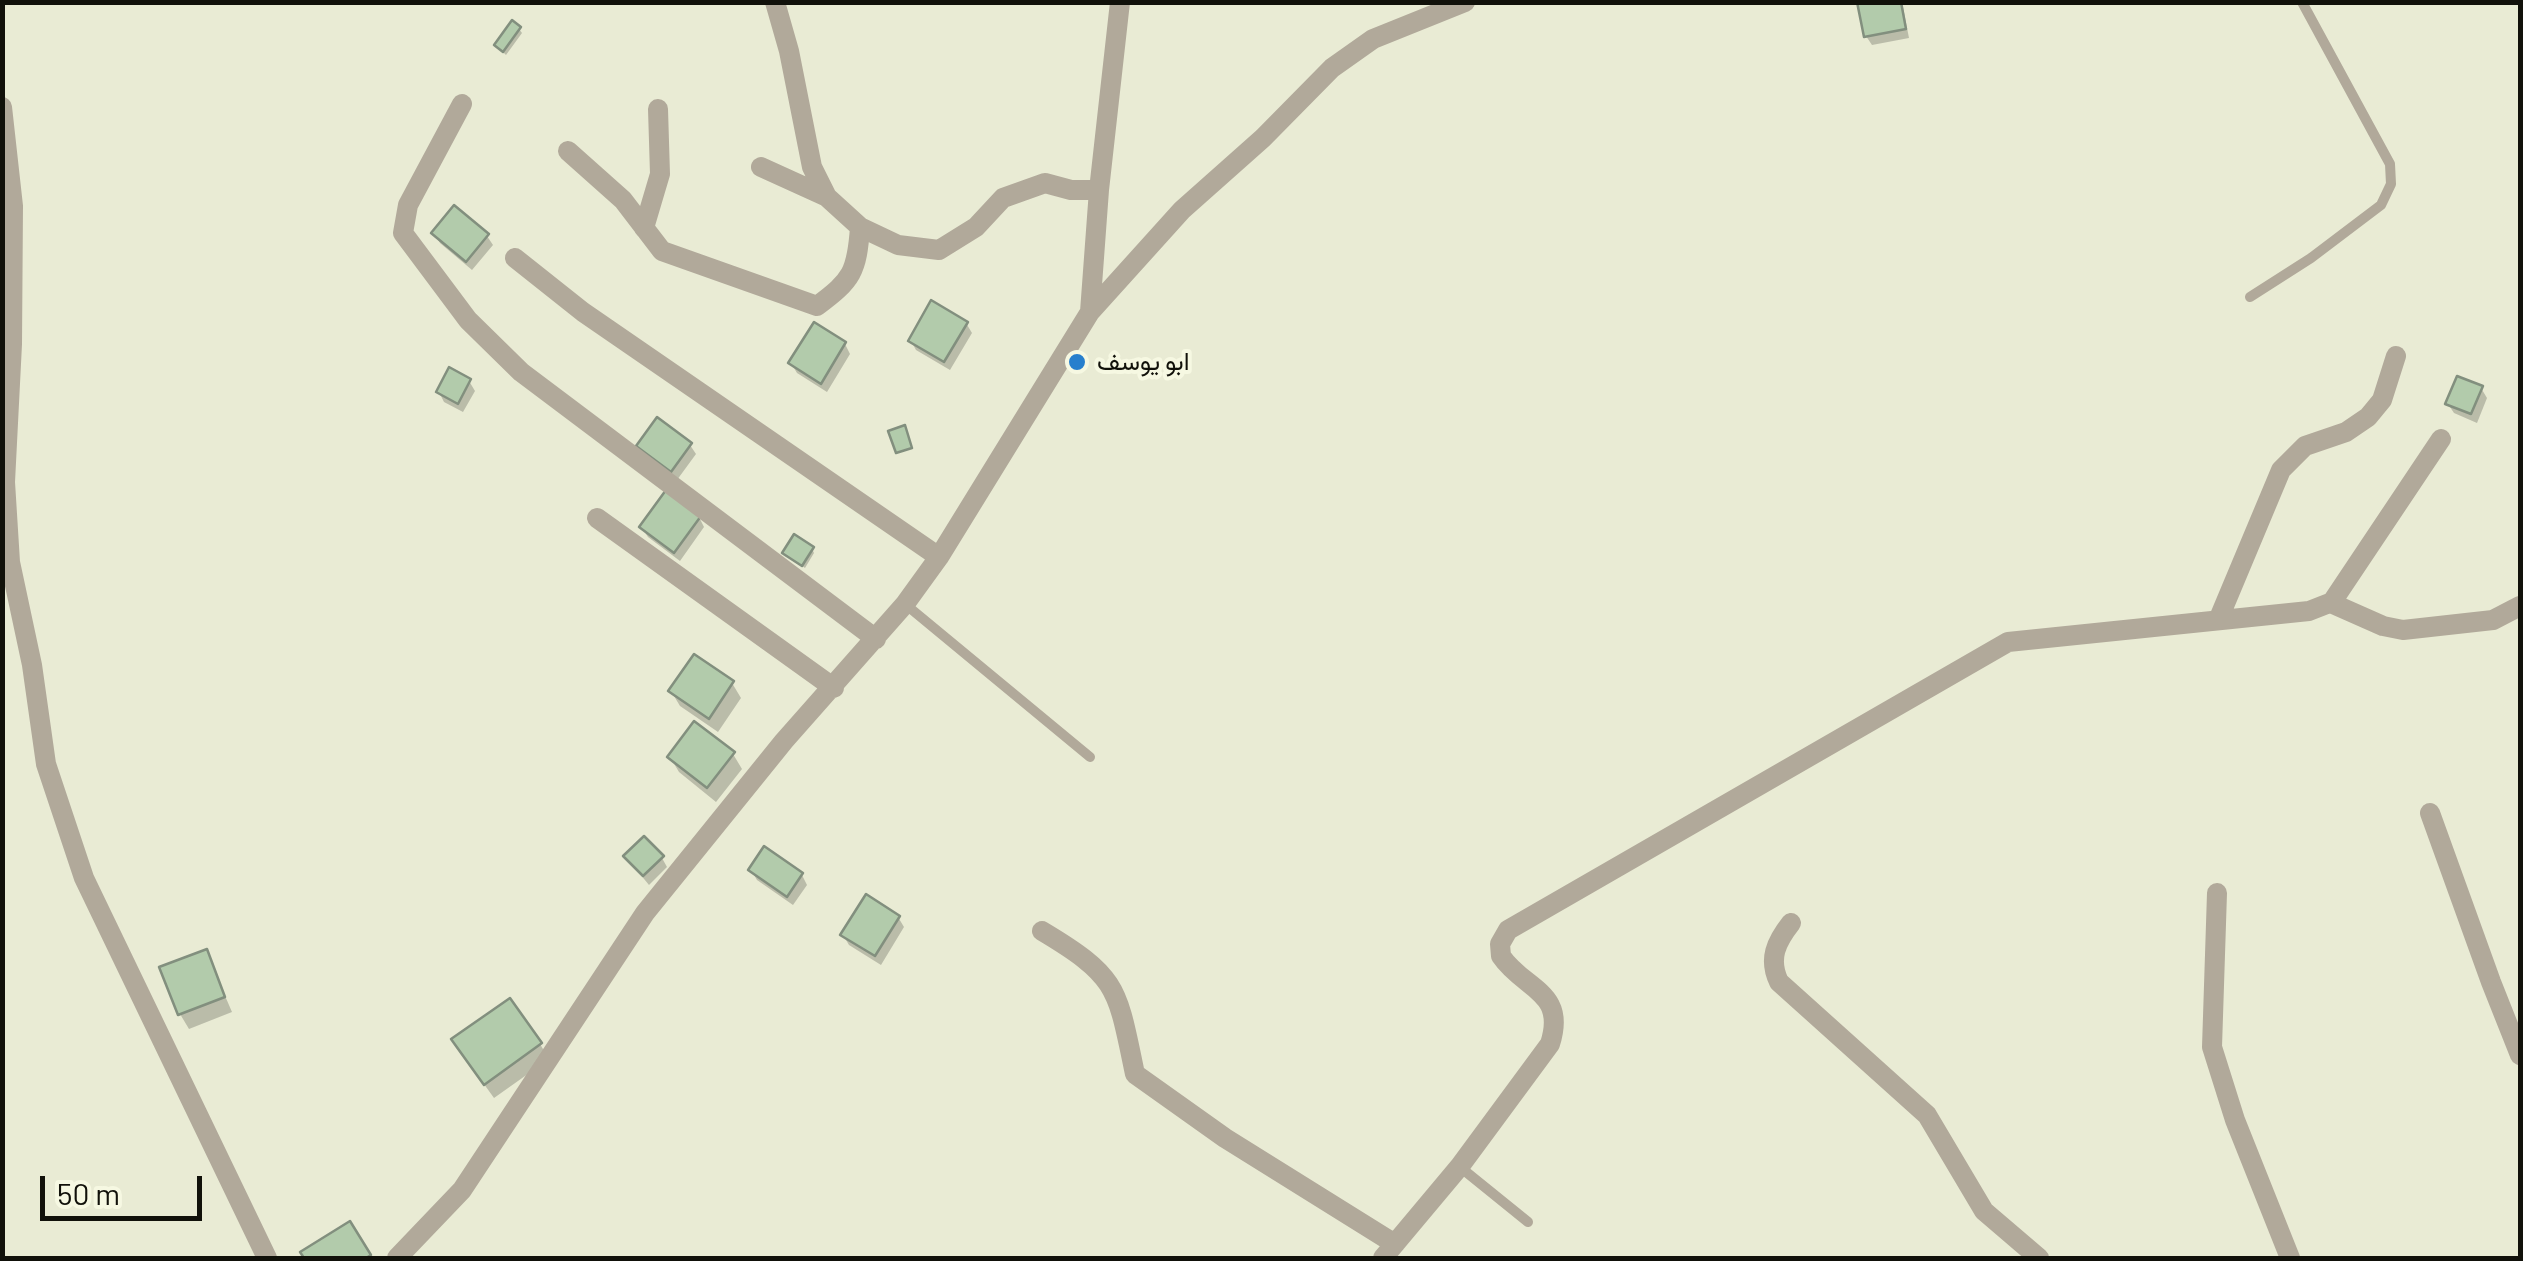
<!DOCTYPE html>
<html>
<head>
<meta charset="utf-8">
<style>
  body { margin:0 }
  #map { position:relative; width:2523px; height:1261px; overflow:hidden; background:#e9ebd4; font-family:Barlow,sans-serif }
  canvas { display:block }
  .frame { position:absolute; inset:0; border:5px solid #11110a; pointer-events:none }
  .scale { position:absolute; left:40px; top:1176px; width:162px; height:45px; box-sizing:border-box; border:5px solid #11110a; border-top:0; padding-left:12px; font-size:30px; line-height:35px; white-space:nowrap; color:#11110a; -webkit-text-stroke:8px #f6f8e2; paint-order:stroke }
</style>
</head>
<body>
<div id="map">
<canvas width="2523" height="1261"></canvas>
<div class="frame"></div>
<div class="scale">50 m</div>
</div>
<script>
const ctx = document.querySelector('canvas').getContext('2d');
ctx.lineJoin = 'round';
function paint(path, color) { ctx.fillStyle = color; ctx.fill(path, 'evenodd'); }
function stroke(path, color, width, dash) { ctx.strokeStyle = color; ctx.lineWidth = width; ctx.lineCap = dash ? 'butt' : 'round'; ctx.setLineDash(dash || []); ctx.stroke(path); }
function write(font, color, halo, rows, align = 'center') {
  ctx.font = font + ' Barlow,Vazirmatn,sans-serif'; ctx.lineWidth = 8; ctx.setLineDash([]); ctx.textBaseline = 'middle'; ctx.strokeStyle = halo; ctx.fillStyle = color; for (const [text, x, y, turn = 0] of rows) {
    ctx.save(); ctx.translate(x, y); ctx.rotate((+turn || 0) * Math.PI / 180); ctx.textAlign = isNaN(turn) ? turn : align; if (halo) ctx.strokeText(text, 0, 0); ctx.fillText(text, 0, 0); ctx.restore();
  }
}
const shadow = new Path2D(`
  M1859,2H1902L1909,38L1872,45L1866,36Z
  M519,29L522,33L506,55L497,46Z
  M434,233L487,236L493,245L472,270L440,243Z
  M966,323L972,333L950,370L916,350L911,341Z
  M845,344L850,354L827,392L797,373L791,363Z
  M469,381L475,391L463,412L444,402L439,392Z
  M2481,388L2487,398L2477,423L2454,413L2448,404Z
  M690,445L696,454L677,480L645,456L639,447Z
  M699,517L704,527L680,561L648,537L642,528Z
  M812,549L814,553L805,568L785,553Z
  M732,683L741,698L718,732L680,706L671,691Z
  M733,754L742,769L716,802L679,772L670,757Z
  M626,857L662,858L667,867L649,885Z
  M751,870L802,875L807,885L793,905L757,880Z
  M898,917L904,927L881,965L849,945L843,935Z
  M206,952L232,1012L189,1029L180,1014Z
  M540,1044L549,1059L494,1098L463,1055Z`);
const building = new Path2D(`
  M1857,2H1901L1906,29L1864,37Z
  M512,20L521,27L503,52L494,45Z
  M454,205L489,234L466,262L431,233Z
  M931,300L968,322L944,362L908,341Z
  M814,322L846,342L821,384L788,363Z
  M449,367L471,379L458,404L436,392Z
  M2457,376L2483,386L2471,414L2445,404Z
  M657,417L692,443L671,472L636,446Z
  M905,425L912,448L896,453L888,431Z
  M666,490L701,516L674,553L639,527Z
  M794,534L814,547L802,566L782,553Z
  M694,654L734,681L709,719L668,691Z
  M694,721L735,752L707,788L667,757Z
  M644,836L664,856L643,876L623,856Z
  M764,846L803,873L787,897L748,870Z
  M866,894L900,916L875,956L840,935Z
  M207,949L225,997L178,1015L159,967Z
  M510,998L542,1043L484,1085L451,1039Z
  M350,1221L371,1255L366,1258H304L300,1252Z`);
const lane = new Path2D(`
  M2250,297L2311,258L2381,205L2391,184L2390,164L2302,2
  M905,604L1090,757
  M1460,1167L1528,1222`);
const street = new Path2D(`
  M775,2L789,51L812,167L827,197L860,227L898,245L939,250L976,227L1003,198L1045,183L1071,190H1099
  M462,104L408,205L403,233L468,320L521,372L876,639
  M2,107L13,206L12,344L5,482L10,562L32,665L46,764L84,878L267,1258
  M568,151L623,200L662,251L817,306C852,280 857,272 860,227
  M761,167L827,197
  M644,228L660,174L658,109
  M515,258L583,312L939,557
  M1090,312L1182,210L1263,138L1332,68L1373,39L1465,2
  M597,518L834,688
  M2331,603L2383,626L2403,630L2493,620L2520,606
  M2219,618L2281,470L2305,446L2346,432L2368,417L2382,400L2396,356
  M2430,813L2491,982L2520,1055
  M2217,893L2212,1047L2235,1120L2290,1258
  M1791,923C1776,942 1768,959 1779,982L1927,1115L1984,1211L2039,1258
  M1042,931C1119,977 1117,988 1135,1074L1225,1138L1395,1244
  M397,1258L462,1190L645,913L784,741L905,604L939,557L1090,312L1099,190L1120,2
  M1383,1258L1460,1166L1550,1044C1567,991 1524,990 1501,956L1500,944L1508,930L2008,642L2309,611L2332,602L2441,439`);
const markers = [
  [1077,362,10,"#277fcd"]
];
const poiNames = [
  ["ابو يوسف",1097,362]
];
paint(shadow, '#0003');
paint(building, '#b2cbab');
stroke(building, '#828f7e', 2.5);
stroke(lane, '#b1a99a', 10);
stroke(street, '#b1a99a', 20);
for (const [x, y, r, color] of markers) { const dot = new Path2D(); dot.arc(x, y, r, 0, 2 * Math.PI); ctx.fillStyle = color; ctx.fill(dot); stroke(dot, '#f6f8e2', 4); }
write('25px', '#11110a', '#f6f8e2', poiNames, 'left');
</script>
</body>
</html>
